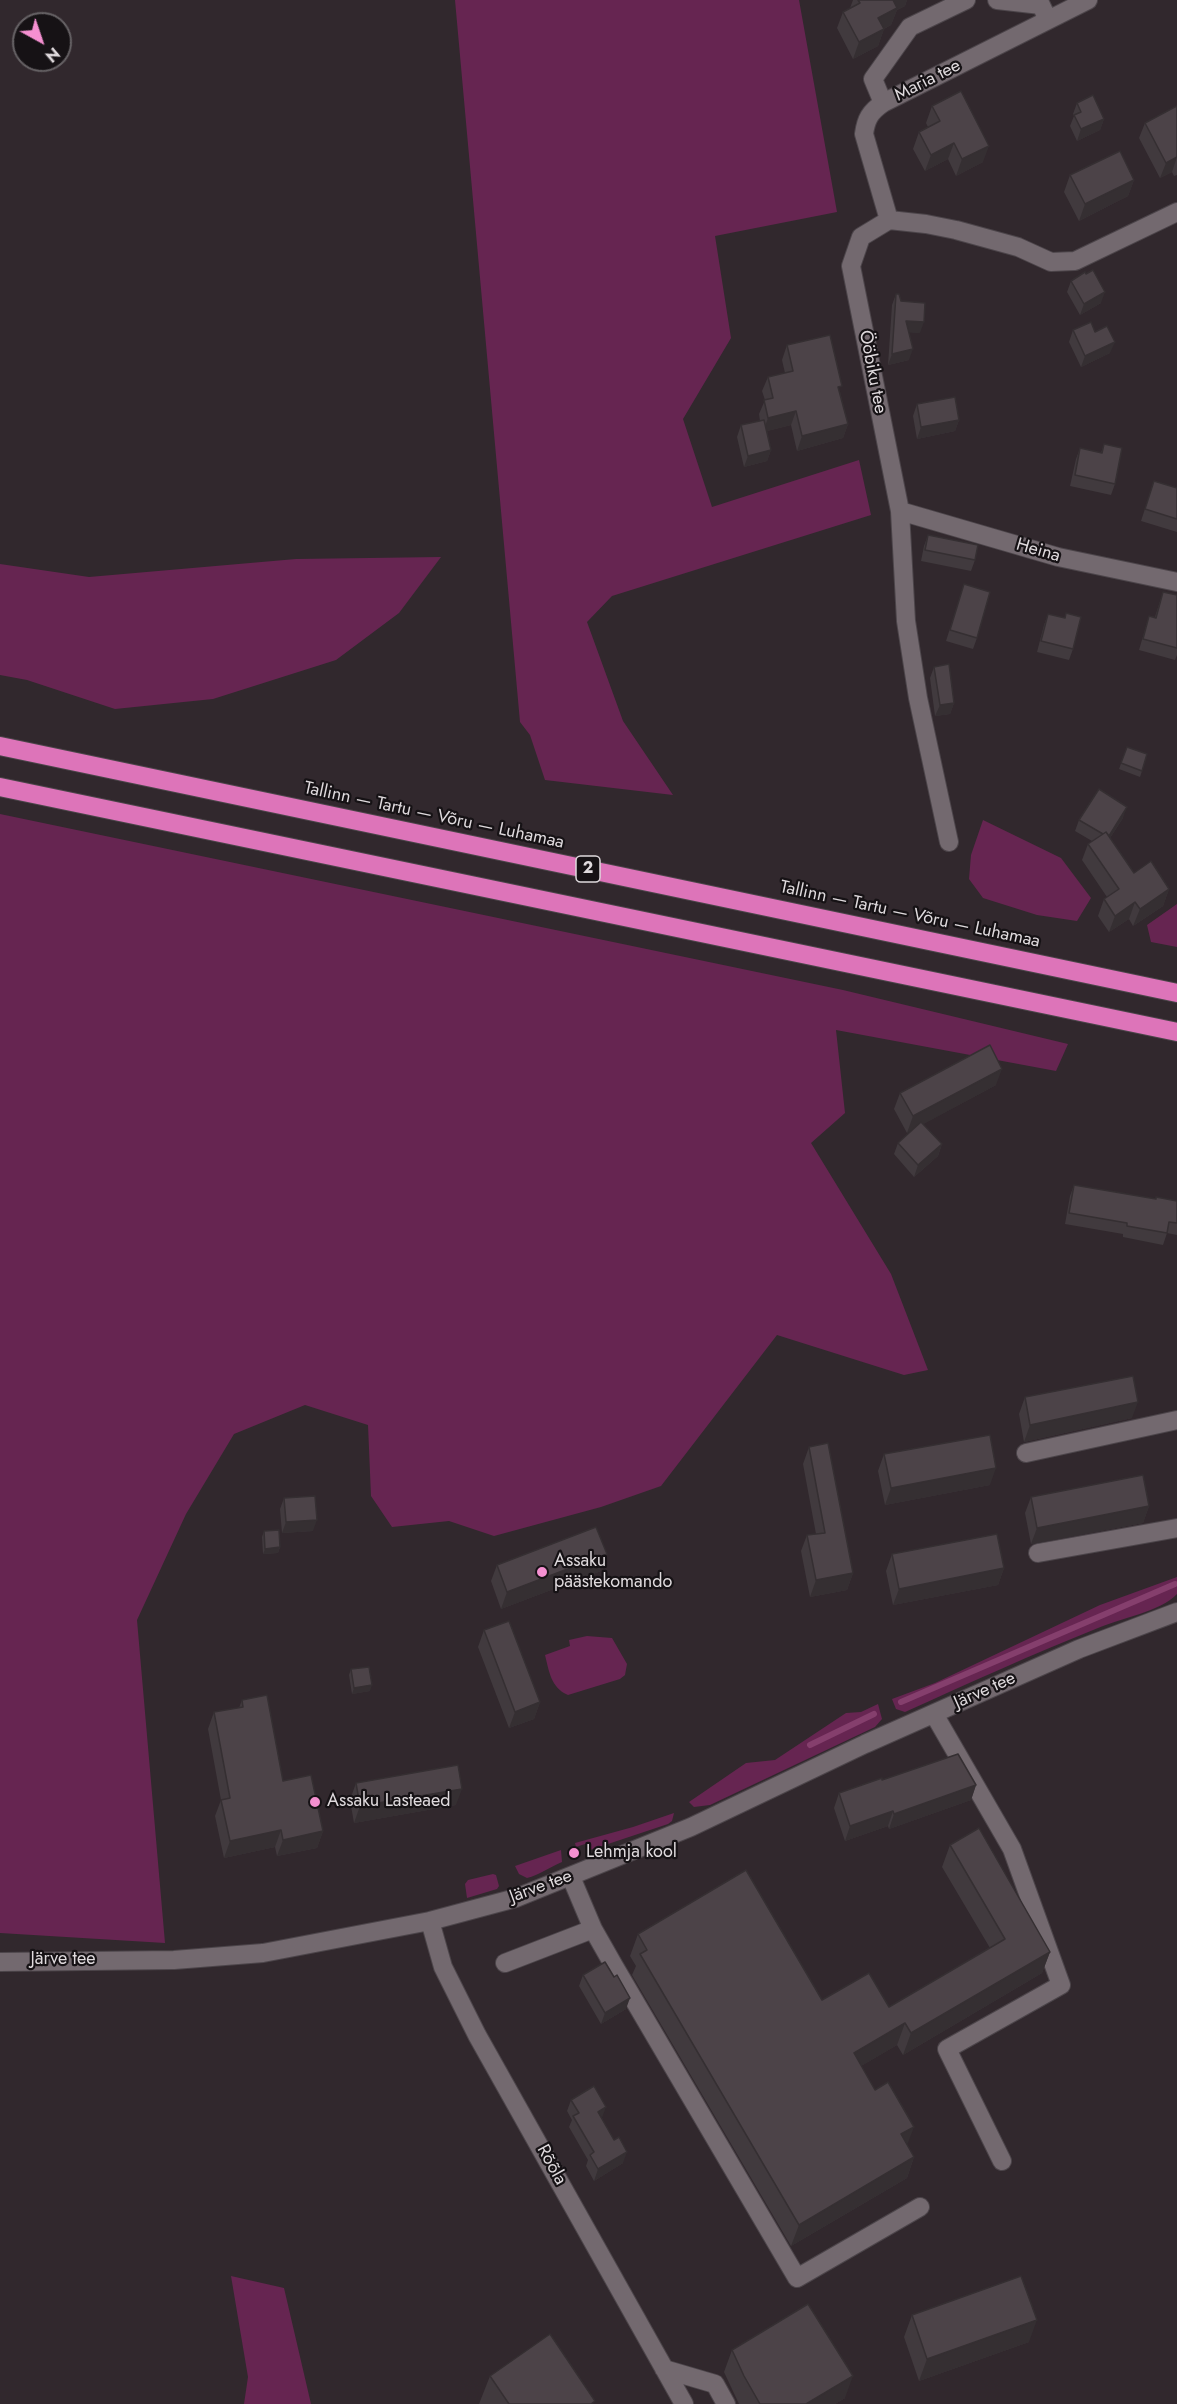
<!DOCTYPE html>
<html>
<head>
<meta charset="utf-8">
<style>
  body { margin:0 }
  #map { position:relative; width:1177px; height:2404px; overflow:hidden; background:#31282d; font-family:Jost,sans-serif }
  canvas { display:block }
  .north { position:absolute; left:12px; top:12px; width:60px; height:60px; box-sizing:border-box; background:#161215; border:2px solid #666265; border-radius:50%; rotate:140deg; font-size:16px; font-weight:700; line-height:24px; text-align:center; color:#dfdadd }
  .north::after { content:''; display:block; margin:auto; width:21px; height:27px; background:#f590d1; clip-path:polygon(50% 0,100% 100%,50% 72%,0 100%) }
</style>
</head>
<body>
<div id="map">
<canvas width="1177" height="2404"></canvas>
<div class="north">N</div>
</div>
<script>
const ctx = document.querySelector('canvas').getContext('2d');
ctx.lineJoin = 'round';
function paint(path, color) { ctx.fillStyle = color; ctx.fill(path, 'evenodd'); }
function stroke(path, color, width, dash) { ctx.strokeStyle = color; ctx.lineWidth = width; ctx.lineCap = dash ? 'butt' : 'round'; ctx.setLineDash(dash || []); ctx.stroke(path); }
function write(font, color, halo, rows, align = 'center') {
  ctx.font = font + ' Jost,sans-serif'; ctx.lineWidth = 4.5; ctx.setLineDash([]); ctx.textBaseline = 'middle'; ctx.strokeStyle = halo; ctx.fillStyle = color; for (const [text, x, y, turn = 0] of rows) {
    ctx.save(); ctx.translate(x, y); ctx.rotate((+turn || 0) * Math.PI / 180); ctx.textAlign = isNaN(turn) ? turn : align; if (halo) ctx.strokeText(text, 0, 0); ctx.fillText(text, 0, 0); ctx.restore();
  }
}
const green = new Path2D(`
  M455,0H799L837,212L715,236L731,338L683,419L712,507L859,460L871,515L612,596L587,622L623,721L673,795L545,780L530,735L520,722Z
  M441,557L399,613L336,660L213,699L115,709L27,680L0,675V564L89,577L296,559Z
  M0,814L843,990L1068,1044L1056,1071L836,1030L845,1113L811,1143L891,1274L928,1370L904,1375L777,1335L661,1486L601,1507L494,1536L449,1521L392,1527L371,1496L368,1425L305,1405L234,1434L186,1514L137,1620L165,1943L0,1933Z
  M983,820L1061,858L1091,898L1077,921L1037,915L983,898L969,879L971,855Z
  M1177,904V947L1151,942L1147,925Z
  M1177,1577V1594C1160,1612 1121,1618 1098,1628C1033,1654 969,1683 905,1712L896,1709L892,1699L935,1683L1100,1605Z
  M587,1636L612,1638L627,1664L625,1675L620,1679L568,1695C551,1688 549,1671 545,1655L570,1646L569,1640Z
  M878,1704L882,1719L875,1727L710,1805L694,1807L689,1802L746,1763L775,1760L846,1713L861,1712Z
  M674,1813L672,1821L668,1824L590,1850L588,1843L576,1847L575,1843L633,1827Z
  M561,1850L562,1862C550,1867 539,1875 527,1878L519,1874L515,1866Z
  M493,1874L496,1875L499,1886L497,1889L467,1898L465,1884L468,1880Z
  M231,2276L284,2288L311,2404H244L248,2377Z`);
const stream = new Path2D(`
  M901,1702L1175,1584
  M810,1745L874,1714`);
const minor = new Path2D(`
  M997,0L1041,5L1048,20
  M883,103L873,79L910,27L966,0
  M889,220L864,134C866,119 870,112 883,103L1088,0
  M900,511L1058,557L1177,582
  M949,842L918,698L906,621L900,511L851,266L861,237L889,220L926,224L956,230L1018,247L1051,262L1075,261L1177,212
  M1026,1453L1177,1420
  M1038,1553L1177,1528
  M934,1714L1012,1849L1061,1985L947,2049L1002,2161
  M571,1877L593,1929L614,1966L797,2278L920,2207
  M430,1921L443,1967L477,2035L684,2404
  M0,1962L174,1960L263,1953L430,1921L516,1898L691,1827L865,1744L1079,1649L1177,1612
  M505,1963L593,1929
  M664,2369L715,2384L726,2404`);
const highway = new Path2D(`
  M0,746L1177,993
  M0,787L1177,1032`);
const wall = new Path2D(`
  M853,0H907L905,6L897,10L891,25L884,29L878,46L853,59L837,28L843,12L850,8Z
  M1077,103L1104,119L1100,130L1077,141L1070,126L1074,116L1073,114Z
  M932,106L983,162L956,176L948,159L925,171L913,149L919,132L928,127L926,123Z
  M1177,106V175L1174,176L1172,172L1160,178L1139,138L1145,123Z
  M1070,175L1134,180L1128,196L1079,221L1064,192Z
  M1071,281L1101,303L1080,315L1067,292Z
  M896,294L901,301L920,333L909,332V360L888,365L892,305Z
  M1073,330L1095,332L1110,353L1081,367L1069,342Z
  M787,345L840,392L848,424L843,438L797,451L791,425L767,431L771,450L767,461L744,467L737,437L741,425L760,421L759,414L765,400L762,391L768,377L785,373L782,360Z
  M917,404L959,420L955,431L917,439L913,416Z
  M1104,444L1115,484L1111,495L1070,486L1076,459L1080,448L1101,453Z
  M1154,481L1177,488V532L1141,521Z
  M928,535L975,560L971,571L921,561L924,546Z
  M964,584L977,638L973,649L946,641Z
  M1163,592L1177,595V655L1175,660L1139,650L1149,616L1155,617Z
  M1048,614L1064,618L1073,649L1069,660L1037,652L1044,625Z
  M934,667L954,703L950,714L935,716L930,678Z
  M1127,747L1142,771L1140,777L1119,769Z
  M1123,818L1110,838L1134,873L1169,889L1163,906L1133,926L1129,919L1109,932L1098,916L1104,899L1107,897L1082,860L1088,844L1092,841L1075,831L1079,820Z
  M996,1085L923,1124L942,1144L938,1156L914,1177L894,1154L898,1143L913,1129L907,1133L894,1109L900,1093Z
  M1074,1185L1156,1199L1177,1201V1235L1167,1233L1163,1245L1123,1237V1234L1065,1224L1070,1196Z
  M1025,1397L1132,1418L1024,1442L1019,1414Z
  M809,1447L853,1573L847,1590L810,1597L801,1551L807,1535L816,1534L803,1464Z
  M884,1454L990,1485L885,1505L878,1471Z
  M1031,1497L1149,1506L1143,1523L1031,1544L1025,1513Z
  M284,1498L313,1531L282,1533L280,1509Z
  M264,1531L280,1547L278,1553L263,1554L262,1537Z
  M892,1554L1004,1568L998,1585L893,1605L886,1571Z
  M497,1565L601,1571L501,1609L491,1581Z
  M484,1630L540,1702L534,1719L509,1728L478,1647Z
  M351,1669L370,1691L352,1694L349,1675Z
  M242,1700L283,1781L323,1831L317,1848L277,1856L275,1847L224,1858L215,1816L221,1800L208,1729L214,1712L239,1708Z
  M882,1780L976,1785L971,1800L889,1829L888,1826L845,1841L834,1808L839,1793Z
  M356,1783L456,1805L354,1823L350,1800Z
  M950,1845L1050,1952L1042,1973L903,2055L897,2045L861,2066L914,2157L907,2178L791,2246L632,1975L636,1966L630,1956L638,1934L822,2000L889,2007L990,1948L942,1867Z
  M583,1975L626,2009L601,2024L579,1986Z
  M571,2100L602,2118L623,2163L594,2181L586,2166L588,2160L569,2127L572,2120L567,2111Z
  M912,2315L1029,2342L919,2381L904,2337Z
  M732,2350L845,2398L835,2404H739L724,2372Z
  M490,2376L594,2404H479Z`);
const shadedWall = new Path2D(`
  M892,0H907L905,6L897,10L891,25L872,35L878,18Z
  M884,29L878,46L853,59L859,42Z
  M1104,119L1100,130L1077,141L1081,129Z
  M954,143L948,159L925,171L931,155Z
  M989,146L983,162L956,176L962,159Z
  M1177,157L1172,172L1160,178L1166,163Z
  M1134,180L1128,196L1079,221L1085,204Z
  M1105,292L1101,303L1080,315L1084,304Z
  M906,321L924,322L920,333L902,332Z
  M1115,342L1110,353L1081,367L1085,356Z
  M913,349L909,360L888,365L892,354Z
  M796,411L791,425L763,432L768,418Z
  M959,420L955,431L917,439L921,427Z
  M848,424L843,438L797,451L802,436Z
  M771,450L767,461L744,467L748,456Z
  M954,703L950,714L935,716L940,705Z
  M1127,807L1123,818L1103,849L1108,837Z
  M1169,889L1163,906L1133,926L1140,909Z
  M1135,902L1129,919L1109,932L1115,916Z
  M1002,1069L996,1085L907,1133L913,1116Z
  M942,1144L938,1156L914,1177L918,1165Z
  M1138,1402L1132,1418L1024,1442L1030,1425Z
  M996,1468L990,1485L885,1505L891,1488Z
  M1149,1506L1143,1523L1031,1544L1037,1528Z
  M317,1520L313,1531L282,1533L286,1522Z
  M280,1547L278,1553L263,1554L265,1549Z
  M607,1554L601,1571L501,1609L507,1592Z
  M1004,1568L998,1585L893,1605L899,1589Z
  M853,1573L847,1590L810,1597L816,1580Z
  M372,1685L370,1691L352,1694L354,1688Z
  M540,1702L534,1719L509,1728L515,1712Z
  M976,1785L971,1800L889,1829L894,1814Z
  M462,1789L456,1805L354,1823L360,1806Z
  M893,1811L888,1826L845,1841L850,1826Z
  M281,1830L275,1847L224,1858L230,1841Z
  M323,1831L317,1848L277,1856L283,1840Z
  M1050,1952L1042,1973L903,2055L911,2033Z
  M630,1998L626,2009L601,2024L605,2013Z
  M905,2023L897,2045L846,2075L854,2053Z
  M606,2107L602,2118L598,2112Z
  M914,2127L906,2148L901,2134Z
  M627,2152L623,2163L594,2181L598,2169Z
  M914,2157L907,2178L791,2246L799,2225Z
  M1037,2320L1029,2342L919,2381L927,2359Z
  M853,2376L845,2398L835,2404H806Z`);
const building = new Path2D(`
  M858,0H893L897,8L878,18L884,29L859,42L843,12L860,3Z
  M961,91L989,146L962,159L954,143L931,155L919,132L940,121L932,106Z
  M1093,95L1104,119L1081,129L1074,115L1081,112L1077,103Z
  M1177,106V157L1166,163L1145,123Z
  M1120,151L1134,180L1085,204L1070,175Z
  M1093,270L1105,292L1084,304L1071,281L1085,272L1086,274Z
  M896,294H899L901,301L925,303L924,322L906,321L913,349L892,354Z
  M1091,322L1095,332L1107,326L1115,342L1085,356L1073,330Z
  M830,335L842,386L838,387L848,424L802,436L796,411L768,418L764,400L773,398L768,377L793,371L787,345Z
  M955,397L959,420L921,427L917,404Z
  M764,420L771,450L748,456L741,425Z
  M1104,444L1122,448L1115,484L1075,475L1080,448L1102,453Z
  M1154,481L1177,488V519L1145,509Z
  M928,535L978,545L975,560L925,550Z
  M964,584L990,592L977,638L950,630Z
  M1163,592L1177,595V648L1143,639L1149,616L1156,618Z
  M1066,613L1081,617L1073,649L1041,641L1048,614L1065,618Z
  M949,664L954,703L940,705L934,667Z
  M1127,747L1147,754L1142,771L1121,763Z
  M1099,789L1127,807L1109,836L1106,832L1103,834L1079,820Z
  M1106,832L1134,873L1151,861L1169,889L1140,909L1135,902L1115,916L1104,899L1119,889L1088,844Z
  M990,1045L1002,1069L913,1116L900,1093Z
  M921,1122L942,1144L918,1165L898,1143Z
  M1074,1185L1156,1199V1197L1177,1201V1223L1169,1222L1167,1233L1127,1226V1223L1069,1213Z
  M1133,1376L1138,1402L1030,1425L1025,1397Z
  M990,1435L996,1468L891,1488L884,1454Z
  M828,1443L853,1573L816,1580L807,1535L825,1533L809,1447Z
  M1143,1475L1149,1506L1037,1528L1031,1497Z
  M315,1496L317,1520L286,1522L284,1498Z
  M596,1527L607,1554L507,1592L497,1565Z
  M279,1530L280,1547L265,1549L264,1531Z
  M997,1534L1004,1568L899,1589L892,1554Z
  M509,1621L540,1702L515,1712L484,1630Z
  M369,1667L372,1685L354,1688L351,1669Z
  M267,1695L283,1781L311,1775L323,1831L283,1840L281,1830L230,1841L221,1800L230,1798L214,1712L243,1707L242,1700Z
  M958,1754L976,1785L894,1814L893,1811L850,1826L839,1793L882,1778V1780Z
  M458,1765L462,1789L360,1806L356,1783Z
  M979,1828L1050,1952L911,2033L905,2023L854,2053L875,2090L888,2082L914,2127L901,2134L914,2157L799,2225L640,1954L647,1950L638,1934L746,1870L822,2000L869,1973L889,2007L1005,1939L950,1845Z
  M605,1962L614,1977L617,1975L630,1998L605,2013L583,1975Z
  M594,2086L606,2107L598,2112L614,2140L619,2137L627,2152L598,2169L590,2155L594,2152L573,2116L579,2113L571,2100Z
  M1021,2276L1037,2320L927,2359L912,2315Z
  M808,2304L853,2376L806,2404H760L744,2376L732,2350Z
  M550,2334L595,2401L591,2404H509L490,2376Z`);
const markers = [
  [542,1572,6,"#f590d1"],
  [315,1802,6,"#f590d1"],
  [574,1853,6,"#f590d1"]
];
const shields = [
  [588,869,24]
];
const shieldNames = [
  ["2",588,869]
];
const streetNames = [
  ["Maria tee",928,81,-27],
  ["Ööbiku tee",872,372,79],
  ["Heina",1038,551,16],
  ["Tallinn — Tartu — Võru — Luhamaa",434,816,12],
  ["Tallinn — Tartu — Võru — Luhamaa",910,915,12],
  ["Järve tee",985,1691,-24],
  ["Järve tee",541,1887,-20],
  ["Järve tee",63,1960],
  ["Rõõla",551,2165,61]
];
const poiNames = [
  ["Assaku",554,1562],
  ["päästekomando",554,1583],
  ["Assaku Lasteaed",327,1802],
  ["Lehmja kool",586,1853]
];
paint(green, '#662551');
stroke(stream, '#853f6d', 6);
stroke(minor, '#4c454a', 20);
stroke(highway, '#4c454a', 20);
stroke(minor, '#73696f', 18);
stroke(highway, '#dd74b9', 18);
paint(wall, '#413a3e');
paint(shadedWall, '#352f32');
paint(building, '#4c4348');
stroke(building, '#352f32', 1.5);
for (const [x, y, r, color] of markers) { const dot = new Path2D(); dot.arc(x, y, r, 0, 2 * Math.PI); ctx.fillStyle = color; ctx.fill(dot); stroke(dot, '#161215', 2); }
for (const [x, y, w] of shields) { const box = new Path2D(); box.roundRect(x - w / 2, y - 13, w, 26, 4.5); ctx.fillStyle = '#161215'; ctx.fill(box); stroke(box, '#dfdadd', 1.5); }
write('bold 16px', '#dfdadd', null, shieldNames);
write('18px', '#dfdadd', '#161215', streetNames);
write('18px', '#dfdadd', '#161215', poiNames, 'left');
</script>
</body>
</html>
